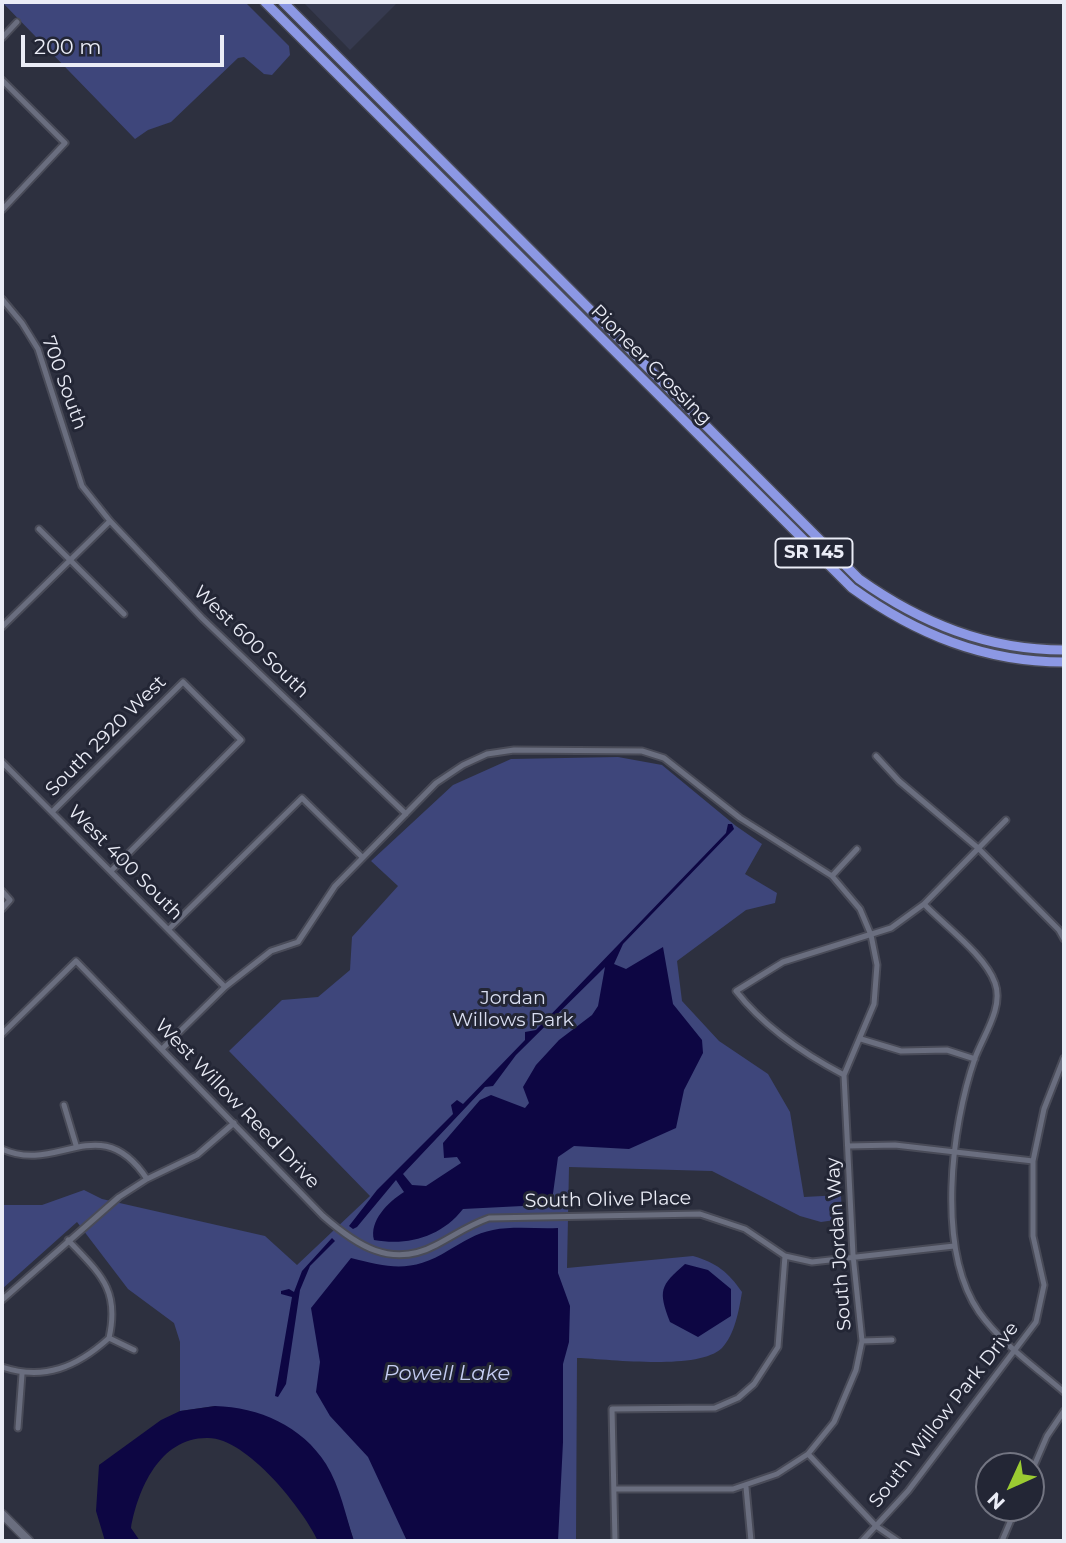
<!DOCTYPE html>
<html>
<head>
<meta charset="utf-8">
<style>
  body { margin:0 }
  #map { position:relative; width:1066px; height:1543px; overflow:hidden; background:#2d303f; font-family:Montserrat,sans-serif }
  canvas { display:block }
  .frame { position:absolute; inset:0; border:4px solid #eaecf6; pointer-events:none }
  .north { position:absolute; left:975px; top:1452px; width:70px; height:70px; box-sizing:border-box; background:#232635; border:2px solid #737582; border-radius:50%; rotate:225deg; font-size:19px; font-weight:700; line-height:28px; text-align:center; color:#eaecf6 }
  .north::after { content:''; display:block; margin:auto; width:24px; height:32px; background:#9bcb32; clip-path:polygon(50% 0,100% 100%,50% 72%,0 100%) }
  .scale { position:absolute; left:21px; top:35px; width:203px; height:32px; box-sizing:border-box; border:4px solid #eaecf6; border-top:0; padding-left:9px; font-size:21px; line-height:24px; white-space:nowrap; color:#eaecf6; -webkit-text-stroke:5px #232635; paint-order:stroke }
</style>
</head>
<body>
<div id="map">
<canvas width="1066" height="1543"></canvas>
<div class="frame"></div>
<div class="north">N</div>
<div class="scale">200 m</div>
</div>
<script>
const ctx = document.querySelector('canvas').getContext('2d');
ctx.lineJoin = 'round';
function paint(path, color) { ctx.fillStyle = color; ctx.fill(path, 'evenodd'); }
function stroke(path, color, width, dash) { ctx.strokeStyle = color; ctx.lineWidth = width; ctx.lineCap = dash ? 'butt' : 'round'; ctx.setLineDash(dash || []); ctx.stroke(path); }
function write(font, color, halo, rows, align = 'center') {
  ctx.font = font + ' Montserrat,sans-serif'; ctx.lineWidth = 6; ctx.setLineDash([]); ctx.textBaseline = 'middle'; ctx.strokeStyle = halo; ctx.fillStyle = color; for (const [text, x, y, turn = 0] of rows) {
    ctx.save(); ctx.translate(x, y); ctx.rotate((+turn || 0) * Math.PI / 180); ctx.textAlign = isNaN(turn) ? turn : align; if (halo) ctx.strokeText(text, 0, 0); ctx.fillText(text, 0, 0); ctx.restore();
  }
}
const built = new Path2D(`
  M303,2H398L350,50Z`);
const green = new Path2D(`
  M2,2H245L289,46L290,55L272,75L264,74L244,57L238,58L171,122L148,130L135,139Z
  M618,757L662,765L736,826L762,844L745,874L777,893L775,903L746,910L677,961L682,1001L719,1041L768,1074L790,1112L804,1197L841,1195L842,1219L821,1222L800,1216L712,1171L569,1167L567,1268L693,1256C717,1263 728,1272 742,1292C739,1310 735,1334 722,1348C698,1371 610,1359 577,1358L576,1541H354L336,1486L215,1406L180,1411V1342L174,1323L128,1289L77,1222L2,1289V1205H42L84,1190L102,1199L265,1236L297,1265L370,1196L229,1051L282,1000L318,997L350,970L352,937L398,886L371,861L453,785L511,759Z`);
const water = new Path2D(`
  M728,824H732L734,829L623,944L614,964L626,969L663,947L673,1004L702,1040L703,1053L684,1090L676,1128L629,1149L574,1146L558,1157L552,1201L542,1205L463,1209C441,1237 408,1246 374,1240C369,1221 388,1202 404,1192L396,1180L357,1227L353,1229L349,1226L377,1190L453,1114L451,1105L457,1100L463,1104L525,1040V1032L536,1030L726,833ZM605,967L598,1006L592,1015L559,1040L536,1065L523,1087L529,1103L525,1108L491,1095L480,1100L443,1143L444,1158L457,1157L461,1163L426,1186L412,1185L403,1174L485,1087L493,1086L516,1055Z
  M558,1228V1273L570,1306L569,1342L563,1364V1442L558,1541H407L368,1457L330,1416L316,1392L320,1362L311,1308L351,1258C390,1268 412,1273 449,1250C463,1242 476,1233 493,1230C513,1226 537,1229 558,1228Z
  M332,1238L335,1241L310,1266L300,1290L286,1384L278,1397L275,1396L292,1297L281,1294V1291L289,1289L294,1292L302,1271Z
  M685,1264L708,1270L731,1289V1316L698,1337L670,1322C658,1290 660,1286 685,1264Z
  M215,1406C259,1407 302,1426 326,1464C340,1486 346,1517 354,1541H318C303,1509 247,1438 208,1438C160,1437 138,1489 131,1528L140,1541H105L96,1511L99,1465L161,1420L180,1411Z`);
const minor = new Path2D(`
  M2,38L17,22
  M2,80L65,143L2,210
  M2,299L22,323L38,349L82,486L110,521L202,618L406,814
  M39,529L124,614
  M2,627L110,521
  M876,756L899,781L978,848L1059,930L1064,939
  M2,762L225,987
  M52,812L183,682L241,740L111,871
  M832,876L857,849
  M2,891L10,900L2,909
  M924,904C944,925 986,956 995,983C1004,1007 983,1036 975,1058C951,1127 936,1249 979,1312C1001,1343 1035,1367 1064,1392
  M169,929L302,798L362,857
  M2,1034L76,961L323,1216C356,1245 391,1269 436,1245C455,1235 469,1225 489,1218L700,1214L745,1229L785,1256L812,1262L954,1246
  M861,1039L901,1051L947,1050L975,1059
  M162,1049L225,987L271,951L298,942L335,886L436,783L463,765L487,754L514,750L642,751L664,758L740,818L832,876L860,909L871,935L877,965L874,1004L844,1075L853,1255L862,1341L856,1370L834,1422L808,1454L777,1474L733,1489H616
  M844,1075C804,1054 764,1027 736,991L783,962L891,928L924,904L1006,820
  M64,1105L76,1145
  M848,1146L895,1145L1033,1161
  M2,1149C58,1175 100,1108 147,1179
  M2,1300L119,1197L147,1179L197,1155L234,1123
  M109,1338L134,1350
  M862,1341L892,1340
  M2,1367C44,1381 77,1367 109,1338C120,1289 100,1274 68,1240
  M18,1428L22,1374
  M808,1454L876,1526L898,1541
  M1031,1473L1047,1436L1064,1411
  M746,1487L751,1541
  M615,1541L612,1409L715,1408L738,1398L754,1384L778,1347L785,1256
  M862,1541L908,1491L1036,1322L1044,1285L1033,1236V1161L1044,1109L1064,1058
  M1002,1541L1016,1508`);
const secondary = new Path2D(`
  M2,1514L29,1541`);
const trunk = new Path2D(`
  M265,2L852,588C916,634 984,662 1064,662
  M283,2L859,579C921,623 987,650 1064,650`);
const shields = [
  [814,553,77]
];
const shieldNames = [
  ["SR 145",814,553]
];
const streetNames = [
  ["Pioneer Crossing",651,365,45],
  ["700 South",64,383,70],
  ["West 600 South",251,642,44],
  ["South 2920 West",106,736,-45],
  ["West 400 South",125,863,45],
  ["West Willow Reed Drive",237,1104,46],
  ["South Olive Place",608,1200,-1],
  ["South Jordan Way",839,1244,-94],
  ["South Willow Park Drive",944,1415,-52]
];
const parkNames = [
  ["Jordan",513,998],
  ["Willows Park",513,1020]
];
const waterNames = [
  ["Powell Lake",447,1374]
];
paint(built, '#363a4f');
paint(green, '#3e467b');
paint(water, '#0d0643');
stroke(minor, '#494b58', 9);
stroke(secondary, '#494b58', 11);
stroke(trunk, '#494b58', 12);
stroke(minor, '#6a6e7f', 5);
stroke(secondary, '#6a6e7f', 8);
stroke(trunk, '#8c98e4', 9);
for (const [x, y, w] of shields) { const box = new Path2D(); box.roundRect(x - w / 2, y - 14.5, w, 29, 5); ctx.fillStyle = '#232635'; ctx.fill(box); stroke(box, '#eaecf6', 2); }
write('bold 18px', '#eaecf6', null, shieldNames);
write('19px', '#eaecf6', '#232635', streetNames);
write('19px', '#d9def1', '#232635', parkNames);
write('italic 21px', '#c4ccf2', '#232635', waterNames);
</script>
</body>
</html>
